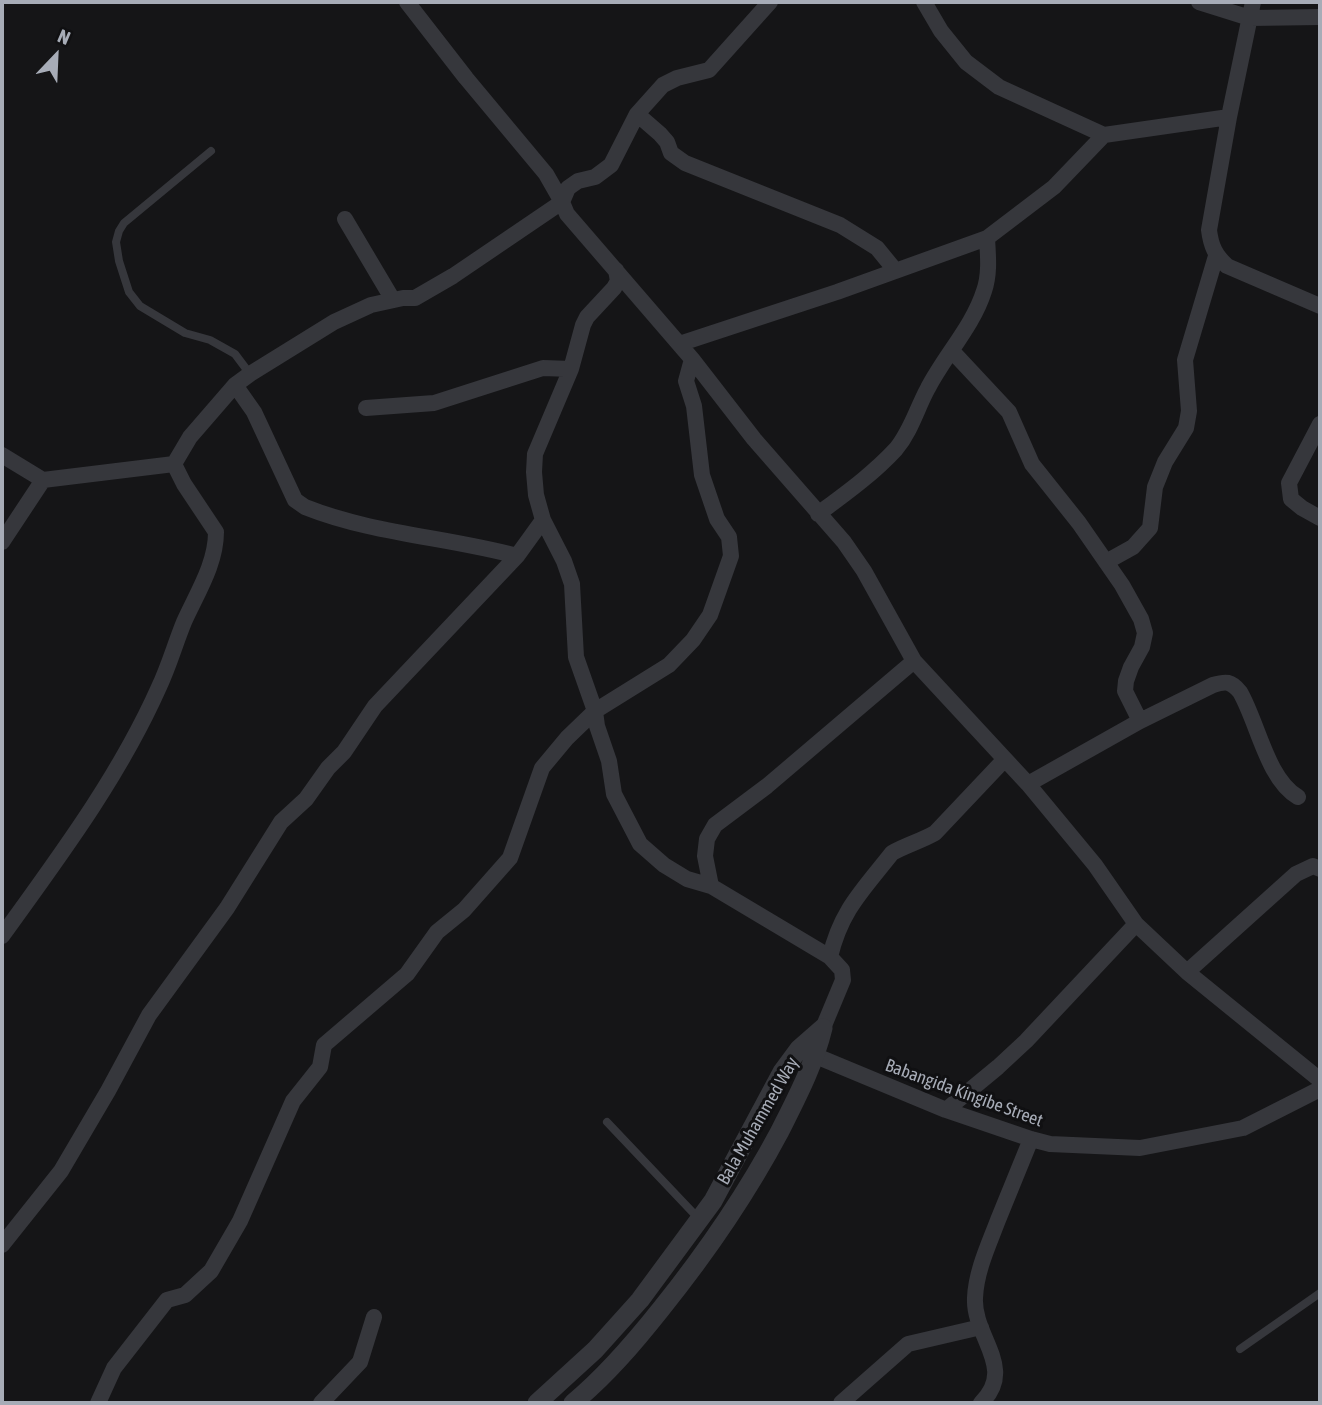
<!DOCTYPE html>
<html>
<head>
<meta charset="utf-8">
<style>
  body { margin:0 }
  #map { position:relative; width:1322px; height:1405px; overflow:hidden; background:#151517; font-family:"Asap Condensed",sans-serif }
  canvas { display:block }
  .frame { position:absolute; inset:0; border:4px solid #a7acb7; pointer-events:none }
  .north { position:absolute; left:21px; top:21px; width:70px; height:70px; -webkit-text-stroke:5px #101012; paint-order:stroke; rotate:23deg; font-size:19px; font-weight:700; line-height:28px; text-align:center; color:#a7acb7 }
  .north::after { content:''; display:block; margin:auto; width:24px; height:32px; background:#a7acb7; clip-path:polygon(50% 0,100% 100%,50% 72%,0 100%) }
</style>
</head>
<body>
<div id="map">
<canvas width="1322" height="1405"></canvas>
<div class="frame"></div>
<div class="north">N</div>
</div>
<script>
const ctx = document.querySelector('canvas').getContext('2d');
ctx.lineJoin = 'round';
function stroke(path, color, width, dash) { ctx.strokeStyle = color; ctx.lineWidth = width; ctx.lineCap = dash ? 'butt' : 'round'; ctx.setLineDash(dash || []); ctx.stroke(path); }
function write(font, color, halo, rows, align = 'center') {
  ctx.font = font + ' "Asap Condensed",sans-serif'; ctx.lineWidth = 6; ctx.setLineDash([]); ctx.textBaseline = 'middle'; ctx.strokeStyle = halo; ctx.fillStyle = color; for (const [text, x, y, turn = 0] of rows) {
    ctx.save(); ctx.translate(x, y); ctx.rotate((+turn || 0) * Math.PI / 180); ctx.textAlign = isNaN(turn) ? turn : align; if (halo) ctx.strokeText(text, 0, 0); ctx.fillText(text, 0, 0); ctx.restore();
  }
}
const service = new Path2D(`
  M211,151L124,223L119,231L116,242L119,261L129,292L140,306L185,333L210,340L235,354L250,374
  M607,1122L699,1219
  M1240,1349L1320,1293`);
const minor = new Path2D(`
  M770,2L709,70L677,78L663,85L637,114L611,165L595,177L578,181L568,188L562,202L567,214L692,359L754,439L844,542L864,571L914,661L1028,784L1095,865L1136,924L1187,972L1320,1080
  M924,2L941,31L966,62L999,87L1104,135L1229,117
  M1199,2L1250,18L1320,17
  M1253,2L1229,117L1209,230C1211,246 1215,255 1227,266L1320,306
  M637,114L660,134L667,142L671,153L685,163L840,225L877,248L895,270
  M345,219L393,300
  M616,270L618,281L614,288L587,317L583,325L571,369L535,454L534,472L536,495L543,520L564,561L572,584L576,657L595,711L597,726L609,761L614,794L640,844L664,865L687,879L711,886L830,957L842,970L843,980L823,1028
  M679,344L837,292L987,238L1054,187L1104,135
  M952,351L1009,412L1032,464L1079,523L1122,585L1141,619L1145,633L1142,647L1131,667L1126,681L1125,691L1140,721
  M235,385L254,412L295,500L305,507C373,534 446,537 517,556
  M366,408L434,403L543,368L571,369
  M1320,424L1289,483L1291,499L1302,508L1320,518
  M2,455L43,480L174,464
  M174,464L190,437L235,385L250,374L334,322L371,305L403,298H415L453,276L562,202L546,174L466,78L407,2
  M818,514C845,494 873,474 896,449C911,431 917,408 928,388C945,355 973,326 984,291C990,274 988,255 987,238
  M2,542L43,480
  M1106,562L1133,547L1150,528L1155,487L1165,462L1186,428L1189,411L1185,360L1216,256
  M1028,784L1140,721L1213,685C1226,681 1231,681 1240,692C1258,723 1267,779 1298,797
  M711,886L705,856L707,839L715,825L767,786L914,661
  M2,936C59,857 119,777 159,687C169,666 175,644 184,622C197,593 216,564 216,532L184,484L174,464
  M830,957C841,910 863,890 892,853C906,845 921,841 935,833L1005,759
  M1187,972L1296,874L1313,866L1320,869
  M804,1051L946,1110L1031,1139L1050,1144L1140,1148L1243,1128L1320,1089
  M946,1110L998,1067L1026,1041L1136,924
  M2,1245L61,1171L108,1091L149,1015L227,908L281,822L306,799L328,768L344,752L375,706L517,556L543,520
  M98,1403L114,1368L167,1300L185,1295L211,1271L240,1221L293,1101L320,1067L324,1045L407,974L437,932L464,910L510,858L542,768L567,738L595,711L669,665L693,640L710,615L731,556L729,537L717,519L702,475L694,406L686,381L692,359
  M321,1403L360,1362L374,1317
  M841,1403L908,1344L981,1327
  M981,1403C1017,1368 973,1337 975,1298C976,1271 989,1244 998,1220C1009,1193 1020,1166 1031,1139`);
const tertiary = new Path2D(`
  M537,1403L595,1350L640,1300L713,1201L782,1072L799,1049L823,1028
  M573,1403C606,1376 634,1343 661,1309C706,1253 746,1195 780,1131C797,1097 814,1065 823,1028`);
const streetNames = [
  ["Babangida Kingibe Street",964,1093,20],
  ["Bala Muhammed Way",758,1121,-60]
];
stroke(service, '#36373c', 8);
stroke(minor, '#36373c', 16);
stroke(tertiary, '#36373c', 19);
write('18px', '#a7acb7', '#101012', streetNames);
</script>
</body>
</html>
